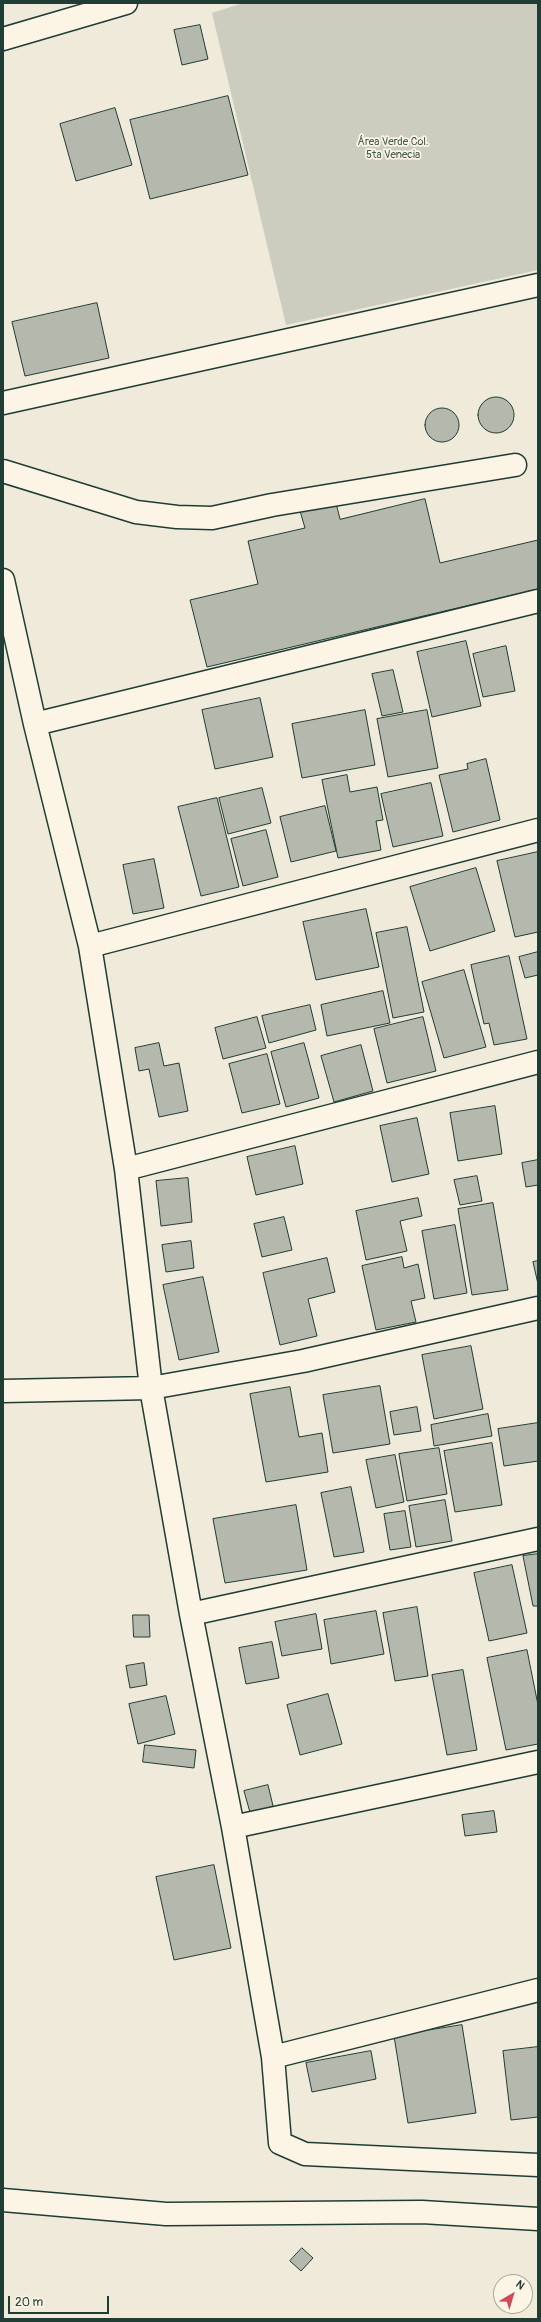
<!DOCTYPE html>
<html>
<head>
<meta charset="utf-8">
<style>
  body { margin:0 }
  #map { position:relative; width:541px; height:2322px; overflow:hidden; background:#efeada; font-family:Pangolin,sans-serif }
  canvas { display:block }
  .frame { position:absolute; inset:0; border:4px solid #1f3d34; pointer-events:none }
  .north { position:absolute; left:493px; top:2274px; width:40px; height:40px; box-sizing:border-box; background:#fcf5e5; border:1px solid #a4ab9e; border-radius:50%; rotate:38deg; font-size:11px; font-weight:700; line-height:16px; text-align:center; color:#1f3d34 }
  .north::after { content:''; display:block; margin:auto; width:14px; height:18px; background:#d1495b; clip-path:polygon(50% 0,100% 100%,50% 72%,0 100%) }
  .scale { position:absolute; left:8px; top:2296px; width:101px; height:18px; box-sizing:border-box; border:2px solid #1f3d34; border-top:0; padding-left:5px; font-size:12px; line-height:14px; white-space:nowrap; color:#1f3d34; -webkit-text-stroke:3px #fcf5e5; paint-order:stroke }
</style>
</head>
<body>
<div id="map">
<canvas width="541" height="2322"></canvas>
<div class="frame"></div>
<div class="north">N</div>
<div class="scale">20 m</div>
</div>
<script>
const ctx = document.querySelector('canvas').getContext('2d');
ctx.lineJoin = 'round';
function paint(path, color) { ctx.fillStyle = color; ctx.fill(path, 'evenodd'); }
function stroke(path, color, width, dash) { ctx.strokeStyle = color; ctx.lineWidth = width; ctx.lineCap = dash ? 'butt' : 'round'; ctx.setLineDash(dash || []); ctx.stroke(path); }
function write(font, color, halo, rows, align = 'center') {
  ctx.font = font + ' Pangolin,sans-serif'; ctx.lineWidth = 3.5; ctx.setLineDash([]); ctx.textBaseline = 'middle'; ctx.strokeStyle = halo; ctx.fillStyle = color; for (const [text, x, y, turn = 0] of rows) {
    ctx.save(); ctx.translate(x, y); ctx.rotate((+turn || 0) * Math.PI / 180); ctx.textAlign = isNaN(turn) ? turn : align; if (halo) ctx.strokeText(text, 0, 0); ctx.fillText(text, 0, 0); ctx.restore();
  }
}
const green = new Path2D(`
  M243,3H538V270L286,325L212,13Z`);
const building = new Path2D(`
  M200,25L208,59L182,65L174,30Z
  M228,96L248,175L150,199L130,120Z
  M115,108L132,165L76,181L60,124Z
  M97,303L109,358L25,376L12,322Z
  M478 415a18 18 0 1 1 36 0a18 18 0 1 1-36 0Z
  M425 425a17 17 0 1 1 34 0a17 17 0 1 1-34 0Z
  M425,499L440,563L538,540V589L207,667L190,600L258,584L248,541L305,528L300,511L336,503L340,519Z
  M466,641L481,706L432,717L417,652Z
  M506,646L515,691L483,697L473,654Z
  M393,670L403,712L382,716L372,674Z
  M260,698L273,757L215,769L202,710Z
  M365,710L375,765L302,778L292,724Z
  M427,710L438,768L388,777L377,719Z
  M486,759L500,820L453,832L439,775L468,769L467,764Z
  M347,775L350,792L377,787L383,820L376,821L381,850L338,858L322,780Z
  M431,783L443,836L393,847L381,794Z
  M262,788L271,823L228,834L219,798Z
  M217,798L239,887L201,896L178,807Z
  M325,806L336,851L291,862L280,817Z
  M266,830L278,877L243,886L231,839Z
  M538,852V932L515,937L497,861Z
  M154,859L164,908L133,914L123,865Z
  M476,868L495,931L430,951L410,887Z
  M366,909L379,967L316,980L303,922Z
  M407,927L424,1012L393,1018L376,933Z
  M538,952V975L525,978L519,957Z
  M509,956L527,1039L494,1045L489,1023L484,1024L471,965Z
  M464,970L486,1047L444,1058L422,982Z
  M383,991L390,1023L327,1036L321,1005Z
  M310,1005L316,1030L269,1043L262,1016Z
  M257,1017L266,1048L223,1059L215,1028Z
  M423,1017L436,1071L387,1083L374,1029Z
  M159,1043L164,1066L179,1063L188,1111L159,1117L149,1069L139,1071L135,1048Z
  M304,1043L319,1098L286,1107L271,1052Z
  M361,1045L373,1091L334,1102L321,1056Z
  M267,1054L280,1104L242,1113L229,1064Z
  M495,1106L502,1154L458,1161L450,1113Z
  M417,1118L429,1174L392,1182L380,1126Z
  M295,1146L303,1184L256,1195L247,1157Z
  M538,1160V1185L526,1187L522,1163Z
  M477,1176L482,1201L460,1205L454,1180Z
  M188,1178L192,1222L161,1226L156,1181Z
  M418,1198L422,1216L400,1221L407,1251L366,1260L356,1211Z
  M493,1203L508,1290L472,1295L458,1209Z
  M284,1217L292,1250L262,1257L254,1224Z
  M455,1225L467,1293L434,1299L422,1231Z
  M191,1241L194,1268L166,1272L162,1245Z
  M402,1257L404,1268L418,1264L425,1298L411,1301L416,1322L376,1330L362,1266Z
  M327,1258L335,1292L308,1299L317,1336L280,1345L263,1273Z
  M538,1261V1284L533,1262Z
  M203,1277L219,1352L179,1360L163,1285Z
  M471,1346L483,1409L434,1419L422,1355Z
  M380,1386L390,1444L333,1453L323,1395Z
  M290,1387L299,1437L322,1433L328,1472L266,1482L250,1394Z
  M417,1407L421,1431L394,1435L390,1412Z
  M488,1414L492,1436L434,1446L431,1425Z
  M538,1423V1461L504,1466L498,1429Z
  M492,1443L502,1505L455,1512L444,1451Z
  M439,1448L447,1494L407,1501L399,1454Z
  M395,1455L404,1502L376,1508L366,1460Z
  M351,1487L364,1552L334,1557L321,1493Z
  M445,1500L452,1541L416,1547L409,1506Z
  M296,1505L307,1570L225,1583L213,1519Z
  M405,1511L411,1547L390,1550L384,1514Z
  M538,1554V1606H533L523,1556Z
  M512,1565L527,1633L489,1641L474,1573Z
  M417,1607L428,1676L395,1681L383,1613Z
  M376,1611L384,1654L331,1664L324,1620Z
  M316,1614L322,1649L282,1656L275,1622Z
  M133,1615H149L150,1637H134Z
  M272,1642L279,1678L246,1684L239,1648Z
  M527,1650L538,1705V1744L506,1750L487,1658Z
  M144,1663L147,1685L130,1688L126,1666Z
  M463,1670L477,1750L447,1755L432,1675Z
  M328,1694L342,1744L300,1755L287,1705Z
  M166,1696L175,1734L138,1744L129,1704Z
  M145,1745L196,1750L194,1768L143,1762Z
  M268,1785L274,1810L251,1816L244,1791Z
  M494,1811L497,1832L465,1836L462,1815Z
  M214,1865L231,1948L174,1960L156,1877Z
  M462,2025L476,2113L408,2123L394,2036Z
  M538,2047V2117L511,2120L503,2051Z
  M371,2051L376,2079L312,2092L306,2063Z
  M302,2248L313,2258L301,2271L290,2261Z`);
const minor = new Path2D(`
  M3,39L126,3
  M3,403L538,285
  M3,471L136,512L177,517L212,518L272,505L515,465
  M3,580L35,724L90,946L126,1169L151,1388L191,1614L233,1827L273,2057L280,2143L305,2154L538,2165
  M35,724L538,601
  M90,946L538,830
  M126,1169L538,1062
  M3,1391L151,1388L303,1361L538,1308
  M191,1614L538,1539
  M233,1827L538,1762
  M273,2057L538,1990
  M3,2200L166,2214L422,2212L538,2219`);
const parkNames = [
  ["Área Verde Col.",393,142],
  ["5ta Venecia",393,155]
];
paint(green, '#cccdbf');
paint(building, '#b5b9ad');
stroke(building, '#1f3d34', 1);
stroke(minor, '#1f3d34', 25);
stroke(minor, '#fcf5e5', 22);
write('11px', '#425a50', '#fcf5e5', parkNames);
</script>
</body>
</html>
